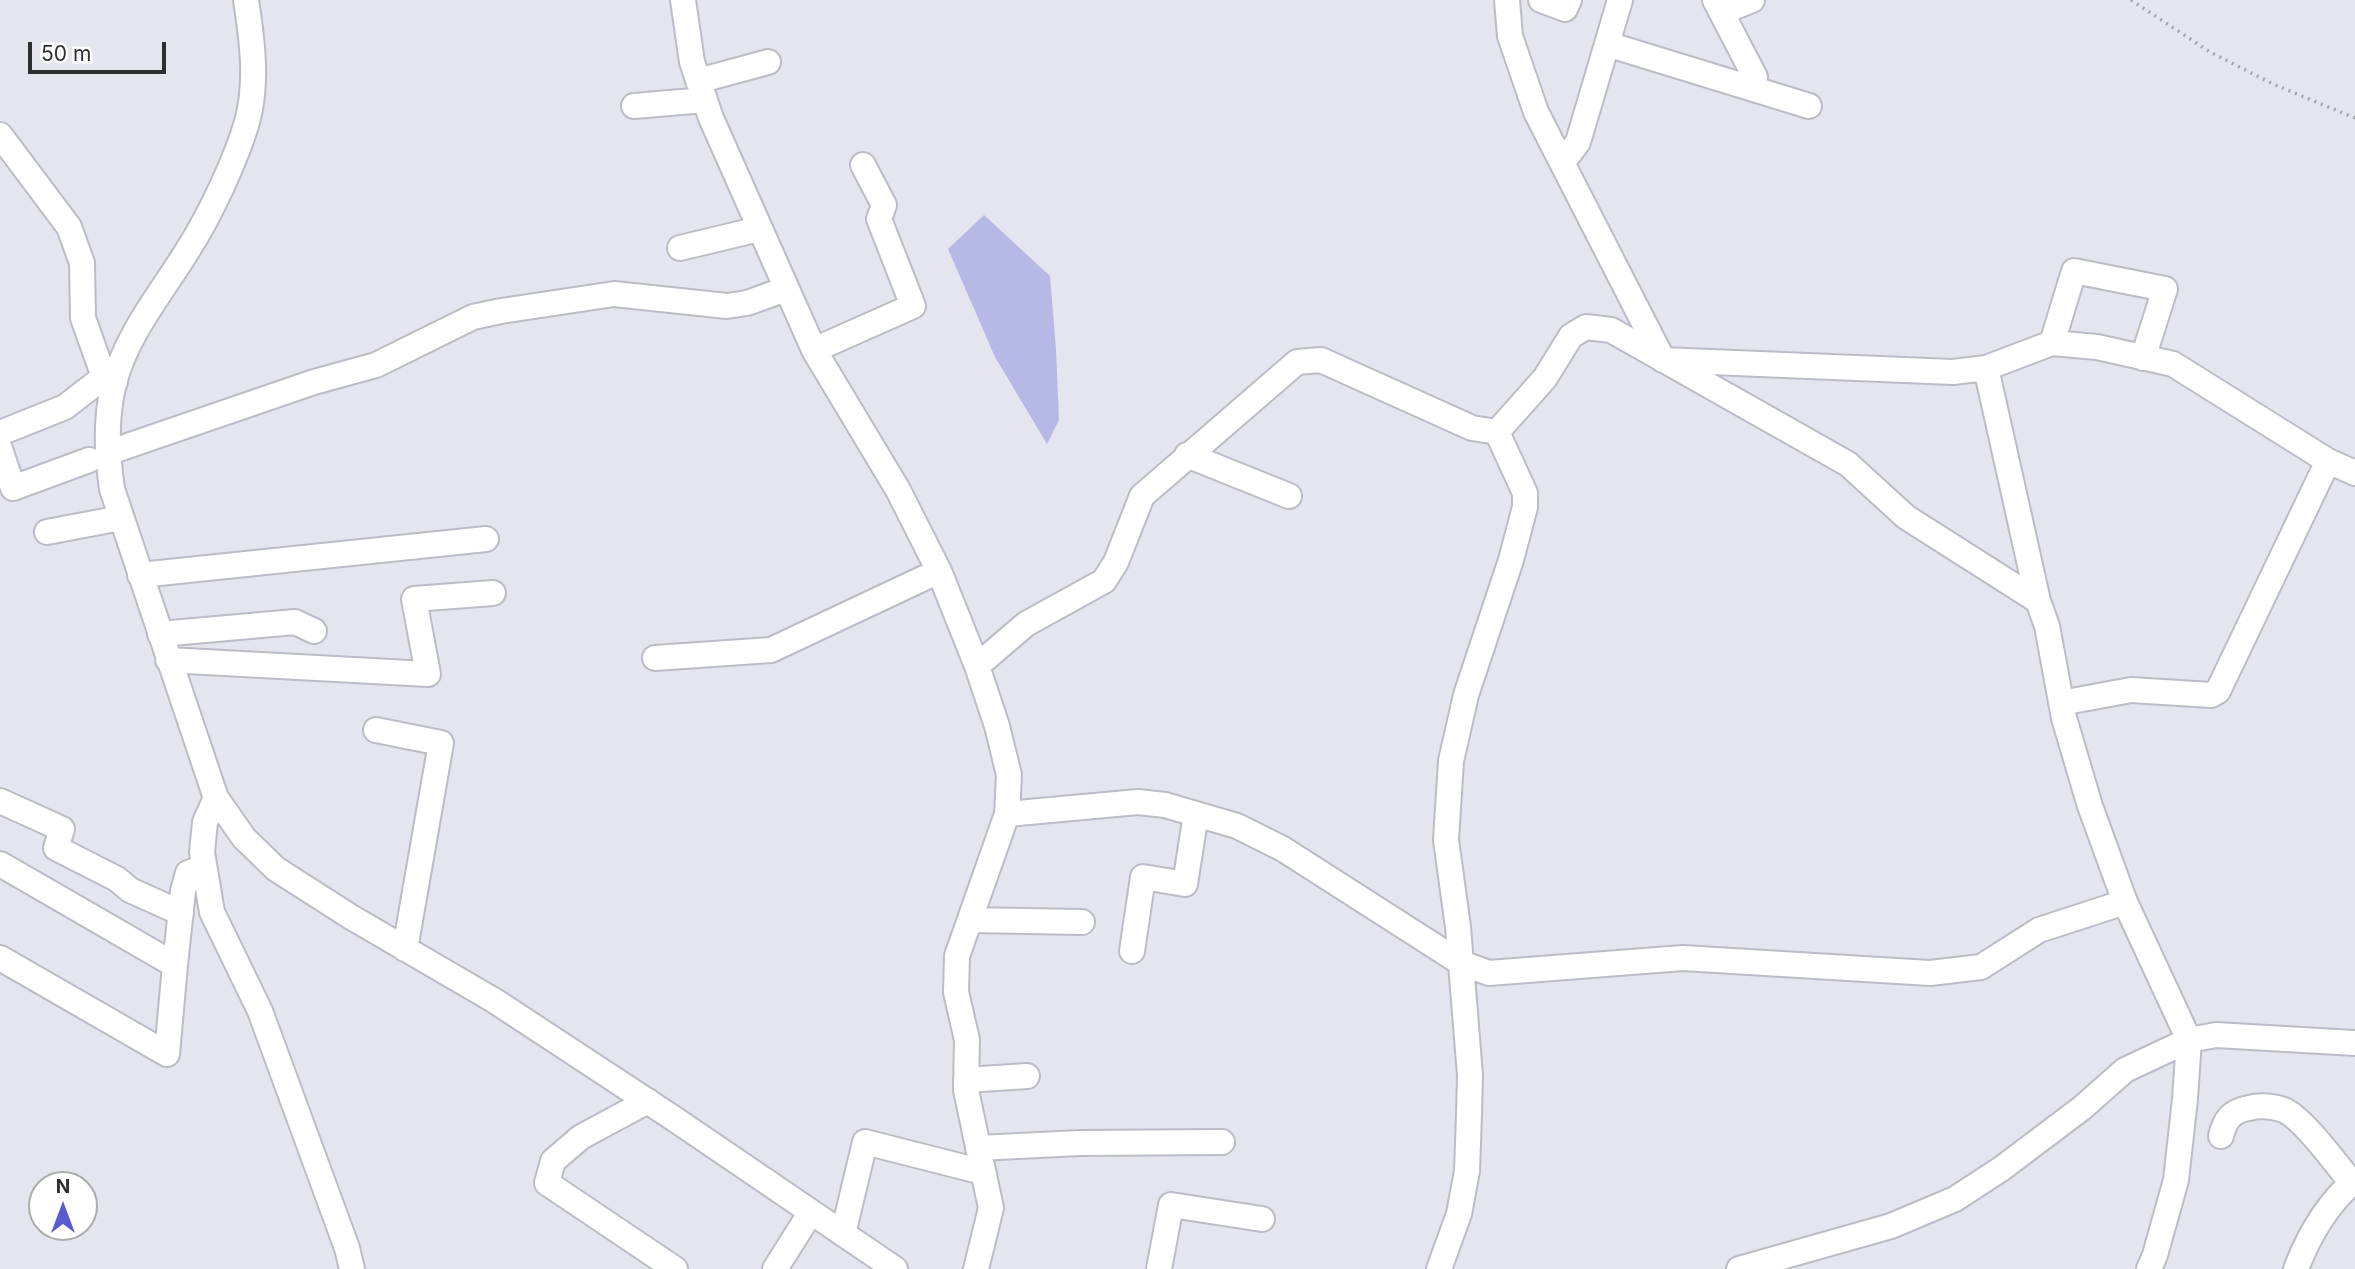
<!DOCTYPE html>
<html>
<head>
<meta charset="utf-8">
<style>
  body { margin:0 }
  #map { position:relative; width:2355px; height:1269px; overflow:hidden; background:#e5e5ef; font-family:Inter,sans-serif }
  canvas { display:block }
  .north { position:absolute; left:28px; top:1171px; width:70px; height:70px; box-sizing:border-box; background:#fff; border:2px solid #abacad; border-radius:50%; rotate:0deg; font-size:19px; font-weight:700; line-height:28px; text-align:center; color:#2e2f32 }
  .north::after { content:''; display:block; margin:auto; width:24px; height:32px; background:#5a5ad2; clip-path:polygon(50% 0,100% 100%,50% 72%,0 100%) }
  .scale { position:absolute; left:28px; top:42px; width:138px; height:32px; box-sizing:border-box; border:4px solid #2e2f32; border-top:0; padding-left:9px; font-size:21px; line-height:24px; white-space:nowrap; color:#2e2f32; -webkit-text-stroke:5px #fff; paint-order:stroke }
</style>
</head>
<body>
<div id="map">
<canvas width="2355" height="1269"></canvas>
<div class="north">N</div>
<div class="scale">50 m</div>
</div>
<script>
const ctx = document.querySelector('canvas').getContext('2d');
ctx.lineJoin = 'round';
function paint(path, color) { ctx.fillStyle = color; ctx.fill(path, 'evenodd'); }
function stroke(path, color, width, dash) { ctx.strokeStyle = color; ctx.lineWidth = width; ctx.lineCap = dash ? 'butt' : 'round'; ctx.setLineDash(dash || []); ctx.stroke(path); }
const green = new Path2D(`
  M984,215L1050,276L1056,349L1059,420L1047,444L995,357L948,249Z`);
const path = new Path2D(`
  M2131,0L2210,52L2273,84L2355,118`);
const minor = new Path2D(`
  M246,0C252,39 258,83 247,122C236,160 210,215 189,248C163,291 127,333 114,383C105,419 107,453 112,489L216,798L244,838L276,869L351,917L495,1001L673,1118L895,1269
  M683,0L692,62L711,118L814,350L898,490L939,571L977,666L997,726L1009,775L1007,814L957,956L956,992L967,1040L966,1090L991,1208L976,1269
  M1507,0L1510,36L1536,112L1663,360
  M1541,0L1565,9L1569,0
  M1715,0L1755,77L1753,89
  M1722,12L1752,0
  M1607,44L1809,106
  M698,81L768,62
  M634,106L705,100
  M0,135L69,227L82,263L83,318L104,377L115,382
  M1563,162L1578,142L1620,0
  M680,248L759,229
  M2052,343L2074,271L2165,289L2143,358
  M814,350L913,306L879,219L884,205L863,165
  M1663,360L1953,372L1986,368L2052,343L2097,347L2173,364L2328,461L2355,473
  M1986,368L2038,601L2047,626L2064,718L2090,806L2125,902L2189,1040L2185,1099L2176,1180L2155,1255L2149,1269
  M1497,432L1545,378L1571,336L1586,327L1611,330L1848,464L1906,517L2038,601
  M0,433L65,407L104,377
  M0,449L13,488L89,460
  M107,453L314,382L376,365L473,317L501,311L614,294L727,306L747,303L786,289
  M1187,455L1289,496
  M47,532L121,518
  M140,575L486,539
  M160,634L295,622L314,631
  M655,658L771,650L939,571
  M168,660L428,674L414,599L493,593
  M977,666L1026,624L1104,581L1116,562L1142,496L1297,362L1321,360L1472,428L1497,432
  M2061,703L2131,690L2211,695L2218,691L2328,461
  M376,730L441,743L405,949
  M216,798L205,822L202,852L212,912L260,1011L347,1248L352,1269
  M0,801L62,829L56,848L117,879L130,890L181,913
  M1007,814L1138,802L1165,805L1237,826L1283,849L1461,963L1489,973L1683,958L1930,973L1981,967L2039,930L2125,902
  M0,864L175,965L183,891L188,873L204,867
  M970,920L1082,922
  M1132,951L1143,877L1185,884L1196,814
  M0,958L167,1054L175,965
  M966,1080L1027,1076
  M648,1101L581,1137L553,1161L547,1183L675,1269
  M2221,1136C2225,1120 2231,1111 2249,1108C2260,1105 2275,1106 2286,1111C2306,1122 2336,1164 2352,1183
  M978,1148L1080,1143L1222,1142
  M843,1234L865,1142L983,1172
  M775,1269L811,1212
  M1159,1269L1171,1205L1262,1219
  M1439,1269L1459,1214L1467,1171L1469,1114L1470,1075L1458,927L1446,840L1451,761L1466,695L1511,560L1525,507V493L1497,432
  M1739,1269L1891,1226L1955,1199L2001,1169L2082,1108L2125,1070L2189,1040L2216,1035L2355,1043
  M2296,1269C2309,1235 2327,1204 2355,1180`);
paint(green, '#b6b9e5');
stroke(minor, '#bbbcc5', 28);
stroke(path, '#a4a5ac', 3.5, [2, 5]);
stroke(minor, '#fff', 24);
</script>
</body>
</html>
